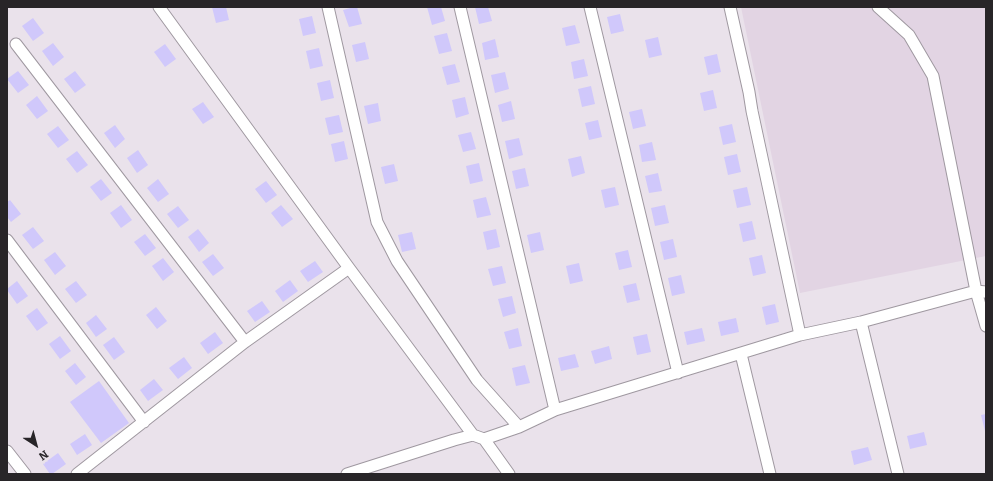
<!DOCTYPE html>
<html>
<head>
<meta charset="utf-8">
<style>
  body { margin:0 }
  #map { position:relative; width:993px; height:481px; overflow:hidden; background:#eae2eb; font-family:Bitter,serif }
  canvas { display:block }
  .frame { position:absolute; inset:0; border:8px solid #282528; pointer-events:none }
  .north { position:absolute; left:16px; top:425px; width:40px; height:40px; -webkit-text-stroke:3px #eae2eb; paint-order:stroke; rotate:144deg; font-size:11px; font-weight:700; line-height:16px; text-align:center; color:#282528 }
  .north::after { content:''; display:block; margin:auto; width:14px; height:18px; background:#282528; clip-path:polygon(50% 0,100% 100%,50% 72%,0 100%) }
</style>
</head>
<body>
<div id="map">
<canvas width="993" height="481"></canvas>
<div class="frame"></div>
<div class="north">N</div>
</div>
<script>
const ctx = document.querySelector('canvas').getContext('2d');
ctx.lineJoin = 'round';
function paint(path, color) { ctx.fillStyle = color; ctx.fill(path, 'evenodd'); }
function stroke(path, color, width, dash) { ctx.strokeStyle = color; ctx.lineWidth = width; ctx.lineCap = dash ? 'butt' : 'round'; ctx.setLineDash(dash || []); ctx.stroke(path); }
const built = new Path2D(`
  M741,7H986V256L800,293Z`);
const building = new Path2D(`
  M212,7H226L229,20L216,23Z
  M354,7H357L362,24L349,27L343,10Z
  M427,7H441L445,21L432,25Z
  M475,7H488L492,21L479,24Z
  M620,14L624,31L611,34L607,17Z
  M312,16L316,33L303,36L299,19Z
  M33,18L44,33L33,41L22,26Z
  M575,25L580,43L566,46L562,28Z
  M447,33L452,51L439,54L434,36Z
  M658,37L662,55L649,58L645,40Z
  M495,39L499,57L485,60L482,43Z
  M365,42L369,59L356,62L352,45Z
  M53,43L64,57L53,66L42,51Z
  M165,44L176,59L165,67L154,52Z
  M319,48L323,66L310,69L306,51Z
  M717,54L721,72L708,75L704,57Z
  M584,59L588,76L574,79L571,62Z
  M455,64L460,82L447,85L442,67Z
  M18,71L29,85L18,93L7,79Z
  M75,71L86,85L75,93L64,79Z
  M505,72L509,89L495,93L491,75Z
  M330,80L334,98L321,101L317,83Z
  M591,86L595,104L582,107L578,89Z
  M713,90L717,108L704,111L700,93Z
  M37,96L48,111L37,119L26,105Z
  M465,97L469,114L456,118L452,100Z
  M511,101L515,119L502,122L498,105Z
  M203,102L214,117L203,124L192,109Z
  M378,103L381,121L368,124L364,106Z
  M642,109L646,126L633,129L629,112Z
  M339,115L343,132L329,135L325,118Z
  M598,120L602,137L589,140L585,123Z
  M732,124L736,142L723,145L719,127Z
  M115,125L125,139L115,148L104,133Z
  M58,126L69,140L58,148L47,134Z
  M471,132L476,149L463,152L458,135Z
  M519,138L523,155L509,159L505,141Z
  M344,141L348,159L335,162L331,144Z
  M652,142L656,160L642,162L639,145Z
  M138,150L148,165L137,173L127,158Z
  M77,151L88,165L77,173L66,159Z
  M737,154L741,172L728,175L724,157Z
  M581,156L585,173L572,177L568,159Z
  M479,163L483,181L470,184L466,166Z
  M394,164L398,181L385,184L381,167Z
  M525,168L529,186L516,189L512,171Z
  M658,173L662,191L649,193L645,176Z
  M101,179L112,193L101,201L90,187Z
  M158,179L169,194L158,202L147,188Z
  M266,181L277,195L266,203L255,189Z
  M615,187L619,205L605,208L601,190Z
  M747,187L751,205L737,208L733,190Z
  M486,197L491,215L477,218L473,200Z
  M10,200L21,214L11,222L7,217V202Z
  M121,205L132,220L121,228L110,213Z
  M281,205L293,219L282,227L271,213Z
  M665,205L669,223L655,226L651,208Z
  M178,206L189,220L178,228L167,214Z
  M752,221L756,239L743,242L739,224Z
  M33,227L44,241L33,249L22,235Z
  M198,229L209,243L199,252L188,237Z
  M496,229L500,247L487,250L483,232Z
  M412,232L416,249L402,252L398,235Z
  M540,232L544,250L531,253L527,235Z
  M145,234L156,248L145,256L134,242Z
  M673,239L677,257L664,260L660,242Z
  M628,250L632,267L619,270L615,253Z
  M55,252L66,266L55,275L44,260Z
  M213,254L224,268L213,276L202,262Z
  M762,255L766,273L753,276L749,258Z
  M163,258L174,272L163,281L152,266Z
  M315,261L323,272L308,282L300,271Z
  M579,263L583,281L570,284L566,266Z
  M502,266L506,283L493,286L488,269Z
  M681,275L685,293L672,296L668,278Z
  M290,280L298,291L283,302L275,291Z
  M17,281L28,296L17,304L7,290V289Z
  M76,281L87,295L76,303L65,289Z
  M636,283L640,300L627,303L623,286Z
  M512,296L516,313L503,317L498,299Z
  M262,301L270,312L255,322L247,311Z
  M775,304L779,322L766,325L762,307Z
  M156,307L167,321L157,329L146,315Z
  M37,308L48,323L37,331L26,316Z
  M96,315L107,329L96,337L86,323Z
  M736,318L739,332L721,336L718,322Z
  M518,328L522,346L509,349L504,332Z
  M702,328L705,341L687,345L684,332Z
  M215,332L223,343L208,354L200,343Z
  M647,334L651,352L637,355L633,337Z
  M60,336L71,351L60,359L49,344Z
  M114,337L125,352L114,360L103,345Z
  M609,346L612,359L595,364L591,351Z
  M575,354L579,367L561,371L558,358Z
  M184,357L192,368L178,379L169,368Z
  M75,363L86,377L76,385L65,371Z
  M525,365L530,383L516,386L512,368Z
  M154,379L163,390L148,401L140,390Z
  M99,381L129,423L101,443L70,402Z
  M986,414V431H985L981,415Z
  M924,432L927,445L910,449L907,436Z
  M85,434L92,445L77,455L70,444Z
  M868,447L872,460L854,465L851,451Z
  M58,453L66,464L52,474H50L43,464Z`);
const minor = new Path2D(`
  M159,7L349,268L473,435
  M328,7L377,222L397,261L477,380L519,427
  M460,7L555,410
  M590,7L678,373
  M730,7L749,92L752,111L800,335
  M878,7L909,35L933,76L976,291L986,326
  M16,44L245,342
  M7,240L144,422
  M861,322L898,474
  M741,354L770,474
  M484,439L519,427L555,410L800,335L861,322L976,291L986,292
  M7,451L25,474
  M77,474L245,342L349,268
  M347,474L454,440L473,435L484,439L509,474`);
paint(built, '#e2d4e3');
paint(building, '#d0c8fb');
stroke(minor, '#9f98a0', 13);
stroke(minor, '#fff', 11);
</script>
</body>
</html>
